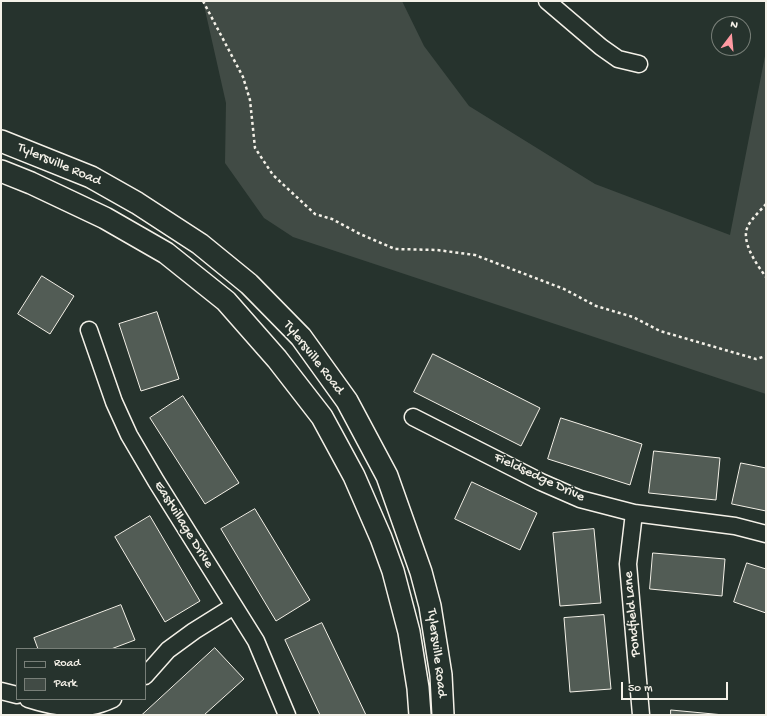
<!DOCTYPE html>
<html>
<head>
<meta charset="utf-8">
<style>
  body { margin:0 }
  #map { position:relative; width:767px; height:716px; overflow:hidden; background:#26332d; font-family:"Gochi Hand",sans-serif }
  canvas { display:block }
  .frame { position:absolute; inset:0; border:2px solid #f4f1e8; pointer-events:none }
  .legend { position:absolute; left:16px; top:648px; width:130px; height:52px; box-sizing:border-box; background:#26332d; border:1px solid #787f78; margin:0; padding:5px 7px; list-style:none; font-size:12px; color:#f4f1e8 }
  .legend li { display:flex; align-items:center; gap:8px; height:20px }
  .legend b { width:20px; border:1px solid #787f78 }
  .north { position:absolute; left:711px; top:16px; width:40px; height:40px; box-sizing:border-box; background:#26332d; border:1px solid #787f78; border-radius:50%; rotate:16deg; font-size:11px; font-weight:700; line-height:16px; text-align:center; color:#f4f1e8 }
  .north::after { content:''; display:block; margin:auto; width:14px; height:18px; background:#ff9aa2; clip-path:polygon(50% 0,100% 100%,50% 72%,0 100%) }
  .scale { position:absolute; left:621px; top:682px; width:107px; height:18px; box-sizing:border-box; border:2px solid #f4f1e8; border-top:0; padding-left:5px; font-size:12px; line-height:14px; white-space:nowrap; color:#f4f1e8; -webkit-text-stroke:3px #26332d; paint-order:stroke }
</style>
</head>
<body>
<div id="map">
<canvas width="767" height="716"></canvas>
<div class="frame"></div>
<ul class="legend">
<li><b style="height:5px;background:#26332d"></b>Road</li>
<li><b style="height:11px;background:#414b45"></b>Park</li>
</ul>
<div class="north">N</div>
<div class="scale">50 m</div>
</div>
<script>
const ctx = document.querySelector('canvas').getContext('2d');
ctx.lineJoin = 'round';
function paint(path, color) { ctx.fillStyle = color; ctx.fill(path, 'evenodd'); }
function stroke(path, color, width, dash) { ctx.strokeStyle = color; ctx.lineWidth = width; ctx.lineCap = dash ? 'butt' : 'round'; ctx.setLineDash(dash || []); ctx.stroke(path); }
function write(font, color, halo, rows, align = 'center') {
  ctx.font = font + ' "Gochi Hand",sans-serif'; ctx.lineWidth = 3; ctx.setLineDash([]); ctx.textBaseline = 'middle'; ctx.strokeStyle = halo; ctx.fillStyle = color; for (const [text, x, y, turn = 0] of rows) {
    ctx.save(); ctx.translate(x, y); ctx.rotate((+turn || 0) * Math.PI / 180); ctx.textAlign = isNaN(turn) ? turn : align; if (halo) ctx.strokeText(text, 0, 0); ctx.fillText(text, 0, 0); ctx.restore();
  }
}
const green = new Path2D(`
  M203,1H402L424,46L469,106L595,184L730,235L766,51V394L293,237L264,218L225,163L226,103Z`);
const building = new Path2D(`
  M42,276L74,296L50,334L18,314Z
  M157,312L179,379L141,391L119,324Z
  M433,354L540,408L521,446L414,392Z
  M183,396L239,483L205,504L150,418Z
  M561,418L642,444L630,485L548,459Z
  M654,451L720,458L716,500L649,493Z
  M741,463L766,468V511L732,504Z
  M472,482L537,513L520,550L455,519Z
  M255,509L310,600L276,621L221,529Z
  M150,516L200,601L165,622L115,537Z
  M594,529L601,603L560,606L553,533Z
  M653,553L725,559L722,596L650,589Z
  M747,563L766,569V613L734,602Z
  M121,605L135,640L111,649H38L34,638Z
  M604,615L611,689L570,692L564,618Z
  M322,623L366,715H320L285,640Z
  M215,648L244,679L204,715H142Z
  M671,710L724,715H671Z`);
const path = new Path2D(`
  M203,1L243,77L250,100L255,148L273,175L315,214L332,219L360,234L395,249L437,250L475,255L564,289L596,306L633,317L660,331L756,359L766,356
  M766,204C760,211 752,218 748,226C740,241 757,265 766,277`);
const minor = new Path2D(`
  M547,1L601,47L618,59L639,64
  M89,330L114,402L129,435L156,481L256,641L287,715
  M413,417L541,482L580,499L634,513L735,526L766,534
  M634,513L628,564L641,715
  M145,676L168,650L194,631L234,606
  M1,691L17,695
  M28,699C56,708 85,713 113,699`);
const major = new Path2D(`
  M1,141L91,177L137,203L200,244L249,284L301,337L347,401L387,476L421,572L430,606L441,675L443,715
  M1,171L31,183L105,218L166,253L226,301L277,359L322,417L354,476L381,538L393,571L409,632L418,688L420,715`);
const streetNames = [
  ["Tylersville Road",59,165,23],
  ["Tylersville Road",313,358,52],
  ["Fieldsedge Drive",539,478,25],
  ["Eastvillage Drive",183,525,58],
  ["Pondfield Lane",633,614,-95],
  ["Tylersville Road",436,653,83]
];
paint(green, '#414b45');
paint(building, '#525c55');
stroke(building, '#f4f1e8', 1);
stroke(minor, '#f4f1e8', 19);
stroke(major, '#f4f1e8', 24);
stroke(path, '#f4f1e8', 2.5, [3, 3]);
stroke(minor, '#26332d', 16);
stroke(major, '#26332d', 21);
write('14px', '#f4f1e8', '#26332d', streetNames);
</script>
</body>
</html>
